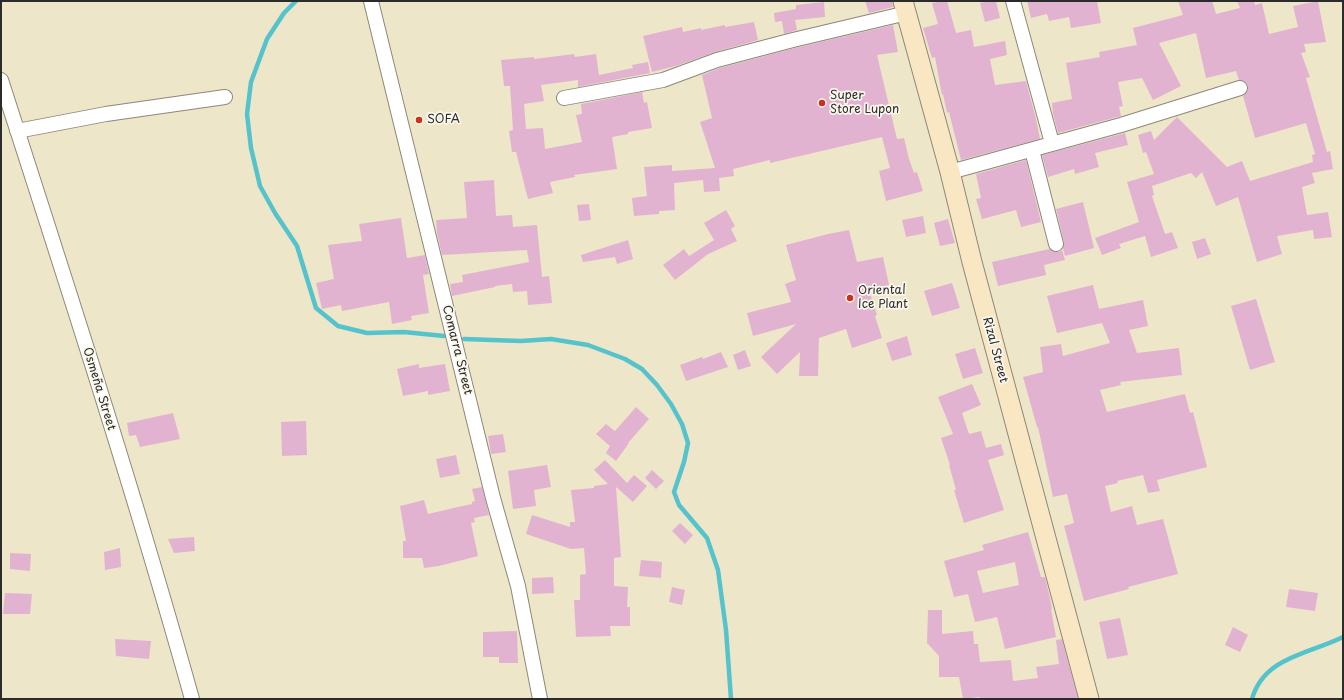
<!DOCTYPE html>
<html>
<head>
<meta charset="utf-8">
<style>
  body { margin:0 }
  #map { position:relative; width:1344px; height:700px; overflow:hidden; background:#eee6c8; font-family:"Playpen Sans",sans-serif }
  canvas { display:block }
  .frame { position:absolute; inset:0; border:2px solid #2b2b2b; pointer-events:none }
</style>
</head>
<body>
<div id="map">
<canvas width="1344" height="700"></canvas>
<div class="frame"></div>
</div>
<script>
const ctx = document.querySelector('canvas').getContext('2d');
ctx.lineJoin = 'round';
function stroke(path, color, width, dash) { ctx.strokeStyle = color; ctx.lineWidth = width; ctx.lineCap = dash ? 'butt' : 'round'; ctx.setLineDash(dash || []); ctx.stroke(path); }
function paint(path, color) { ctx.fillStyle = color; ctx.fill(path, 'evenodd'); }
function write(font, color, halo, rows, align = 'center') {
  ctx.font = font + ' "Playpen Sans",sans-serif'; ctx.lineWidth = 3.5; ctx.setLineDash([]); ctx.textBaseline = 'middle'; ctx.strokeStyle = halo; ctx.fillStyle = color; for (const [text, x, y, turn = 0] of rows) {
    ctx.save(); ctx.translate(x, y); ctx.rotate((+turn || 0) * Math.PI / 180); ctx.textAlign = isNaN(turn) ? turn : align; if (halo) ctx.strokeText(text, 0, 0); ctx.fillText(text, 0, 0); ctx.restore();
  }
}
const stream = new Path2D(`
  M296,1L284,13L267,39L251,82L247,114L251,148L260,186L275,213L297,246L316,308L338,326L367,333L404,332L444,336
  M464,339L521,341L551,339L588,345L625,359L642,369L657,385L671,404L682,424L688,443L684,462L674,492L679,505L707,538L718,570L726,630L731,699
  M1252,699C1264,657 1309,654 1343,637`);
const building = new Path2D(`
  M865,1H892L893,7L869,13Z
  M942,1H947L956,33L971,30L974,47L1005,41L1007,55L990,59L995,85L1026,81L1036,119L1040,139L961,160L949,112L947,113L943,94L942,95L935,57L932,58L923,28L938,24L932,3Z
  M989,1H996L1000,18L985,22L980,3Z
  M1027,1H1097L1101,23L1071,28L1069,17L1049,21L1047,14L1031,18Z
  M1178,1H1212L1216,14L1240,8L1237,1H1254L1255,5L1262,3L1269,34L1298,27L1293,6L1318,1L1326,42L1304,44L1306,52L1301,53L1310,77L1306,78L1327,152L1330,151L1333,169L1312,173L1315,183L1302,187L1307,215L1328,212L1332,237L1314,239L1313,230L1277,236L1282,254L1257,262L1238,197L1216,206L1202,172L1196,178L1191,173L1152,186L1154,195L1152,196L1165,234L1172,232L1178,248L1151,257L1145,236L1119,244L1121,248L1102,255L1095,238L1139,222L1127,182L1154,174L1146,152L1143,153L1138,135L1151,131L1154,140L1177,117L1227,167L1242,161L1250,181L1313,162L1312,155L1315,154L1306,123L1255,138L1243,96L1248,90V85L1245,82L1239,80L1236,71L1206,78L1196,33L1159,43L1181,86L1153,100L1142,78L1118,82L1123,106L1119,107L1121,116L1058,133L1053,114L1052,103L1072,99L1066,63L1100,57L1099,52L1137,45L1133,28L1183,15Z
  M824,2L825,17L795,20L797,30L784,34L782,21L775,22L774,13L796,9V5Z
  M754,22L758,40L715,52L676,66L652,72L643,36L682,27L683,32L701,28V30L725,25V27Z
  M893,25L898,52L877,55L897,139L904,138L909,159L914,173L917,172L923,191L886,201L879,171L890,168L882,137L770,163V160L733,169L734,176L719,178L720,191L704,192L703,180L674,183L675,210L659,211V214L634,216L632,198L647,196L644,167L672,165V171L715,168L700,122L712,118L702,75L720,68L795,48Z
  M574,54L575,57L596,54L599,75L633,68L632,65L648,62L650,73L578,87V80L541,85L544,101L524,104L526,129L543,128L545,149L582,142L576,115L582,114L581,104L642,92L644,103L647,102L652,128L628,132V134L612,137L617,169L574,175L575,177L550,182L553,193L528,199L516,152H512L509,131L513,130L510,86H504L501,60L534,57V59Z
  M1125,133L1128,145L1095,153L1099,167L1075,174L1074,169L1048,177L1042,155Z
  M1026,160L1041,222L1021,227L1016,210L982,219L976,199L981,198L976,174Z
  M494,180L496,216L512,215L513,227L537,225L542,277L549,276L552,303L528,305L527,291L513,292L512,284L495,286V287L452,296L450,284L463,282L462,275L529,262L527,250L442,255L437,233L436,220L467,218L464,182Z
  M1083,202L1094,248L1065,256L1063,248L1064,242L1056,209Z
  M589,204L591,220L579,221L577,205Z
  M726,210L735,226L731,229L737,241L708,254L675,280L663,265L684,249L689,256L714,240L704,223Z
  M923,216L926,233L906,237L902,220Z
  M401,218L407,258L425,255L429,274L423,275L429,313L411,316L412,320L392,324L389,302L342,311L341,305L322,309L316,283L334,279L328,245L362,241L359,224Z
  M948,219L955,243L940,246L934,223Z
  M849,230L857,262L883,257L889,285L869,290L877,315L875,316L882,338L852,348L846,329L819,338L818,376H799L800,352L777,374L761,357L796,324L753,336L747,313L791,302L785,284L796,280L786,245L828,234Z
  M1205,238L1211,254L1197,259L1192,242Z
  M628,240L633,259L617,264L615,257L583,262L581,255Z
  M1049,249L1054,252H1058L1062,250L1065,260L1044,265L1046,275L998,286L992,262Z
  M952,283L960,308L932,316L924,291Z
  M1093,285L1099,309L1143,300L1148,326L1129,330L1137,353L1179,348L1182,375L1120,382L1121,385L1100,390L1107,412L1185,394L1190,413L1193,412L1207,467L1157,480L1160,491L1148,493L1143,475L1117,481L1118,483L1105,486L1111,512L1132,506L1137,525L1163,519L1178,574L1128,587L1129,589L1084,601L1064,526L1074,523L1067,494L1053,497L1038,427H1037L1023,377L1043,372L1040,347L1061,344L1063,356L1110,343L1102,323L1057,333L1047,296Z
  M1256,299L1275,362L1250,370L1231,306Z
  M907,336L912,355L892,361L886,343Z
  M975,348L983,373L963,379L955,354Z
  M745,350L751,366L738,370L733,355Z
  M721,352L728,367L686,381L680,365L702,357L703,359Z
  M419,364V368L445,364L450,391L428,395V391L403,396L397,369Z
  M972,384L981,405L962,413L969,434L981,431L986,448L1001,444L1004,455L988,460L1004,510L964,523L954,490H956L949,465H950L941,438L953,434L938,397Z
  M636,407L649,419L628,443H629L616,461L606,453L610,446L596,434L606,424L615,431Z
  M173,413L180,439L140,447L136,435L129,436L127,423Z
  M306,421L307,455L282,456L281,422Z
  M503,434L506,452L491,454L488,436Z
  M456,455L460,474L440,478L436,459Z
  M605,460L627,483L634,475L647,486L633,502L616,487L621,557L614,558V586L628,587L627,607H630V626H610L611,636L576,637L574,600H580V575L586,574L584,548L571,549L526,534L532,515L570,527V522H575L571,490L594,488V486L608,484L594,470Z
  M547,465L551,487L534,490L536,506L513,509L508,471Z
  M652,470L664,481L656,489L645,478Z
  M482,487L489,515L474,518L475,522L471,523L478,556L439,566L424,568L422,558H403V541H406L400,506L424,500L428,514L458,507L472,504V502L475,501L472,489Z
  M680,523L693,535L685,544L672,531Z
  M1028,532L1041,577H1045L1050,598L1052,609H1051L1056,637L1005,649L997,617L975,622L968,594L954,597L944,561L984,550L982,545ZM1015,562L1019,585L983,593L977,571Z
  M194,537L195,551L174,553L168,539Z
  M120,548L121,567L105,570L104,552Z
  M10,553L31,554L30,571L10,569Z
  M641,560L662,562L661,578L639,576Z
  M553,577L554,593L532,594V578Z
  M672,587L685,590L682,605L669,602Z
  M1289,589L1318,593L1315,611L1286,607Z
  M5,593L32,594L30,614H3Z
  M928,610H942V634L973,631L974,644H978L980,662L1011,660L1013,681L1038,678L1036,667L1059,664L1056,640L1062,639L1078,699H980V697L963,699L959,677H939V656L927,643Z
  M1120,618L1128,655L1107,659L1099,622Z
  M1233,627L1248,635L1240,652L1225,645Z
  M517,631L518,663H499V657H483V632Z
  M115,639L151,641L149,659L116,656Z`);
const street = new Path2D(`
  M371,1L493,498L518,586L540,699
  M1013,1L1052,143
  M1,80C67,285 134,491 192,699
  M564,98L663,80L717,60L793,40L907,13
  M17,131L106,114L225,97
  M1032,150L1056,244
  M950,172L1121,125L1240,88`);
const secondary = new Path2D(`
  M903,1L950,172L972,262L1089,699`);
const markers = [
  [822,103,4,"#c8321e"],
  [419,120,4,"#c8321e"],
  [850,298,4,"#c8321e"]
];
const poiNames = [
  ["Super",830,96],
  ["Store Lupon",830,110],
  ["SOFA",427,120],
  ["Oriental",858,291],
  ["Ice Plant",858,305]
];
const streetNames = [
  ["Comarra Street",457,350,76],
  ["Rizal Street",995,350,75],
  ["Osmeña Street",99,389,73]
];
stroke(stream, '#55c3cb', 4.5);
paint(building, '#e2b3d1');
stroke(street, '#8c887a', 16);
stroke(secondary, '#8c887a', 21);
stroke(street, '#fff', 14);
stroke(secondary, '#f9e7c3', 19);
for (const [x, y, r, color] of markers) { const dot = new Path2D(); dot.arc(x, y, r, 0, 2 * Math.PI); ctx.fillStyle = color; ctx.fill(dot); stroke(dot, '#fbf7ec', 1.5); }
write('12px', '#2b2b2b', '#fbf7ec', poiNames, 'left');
write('12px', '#2b2b2b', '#fbf7ec', streetNames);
</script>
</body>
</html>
